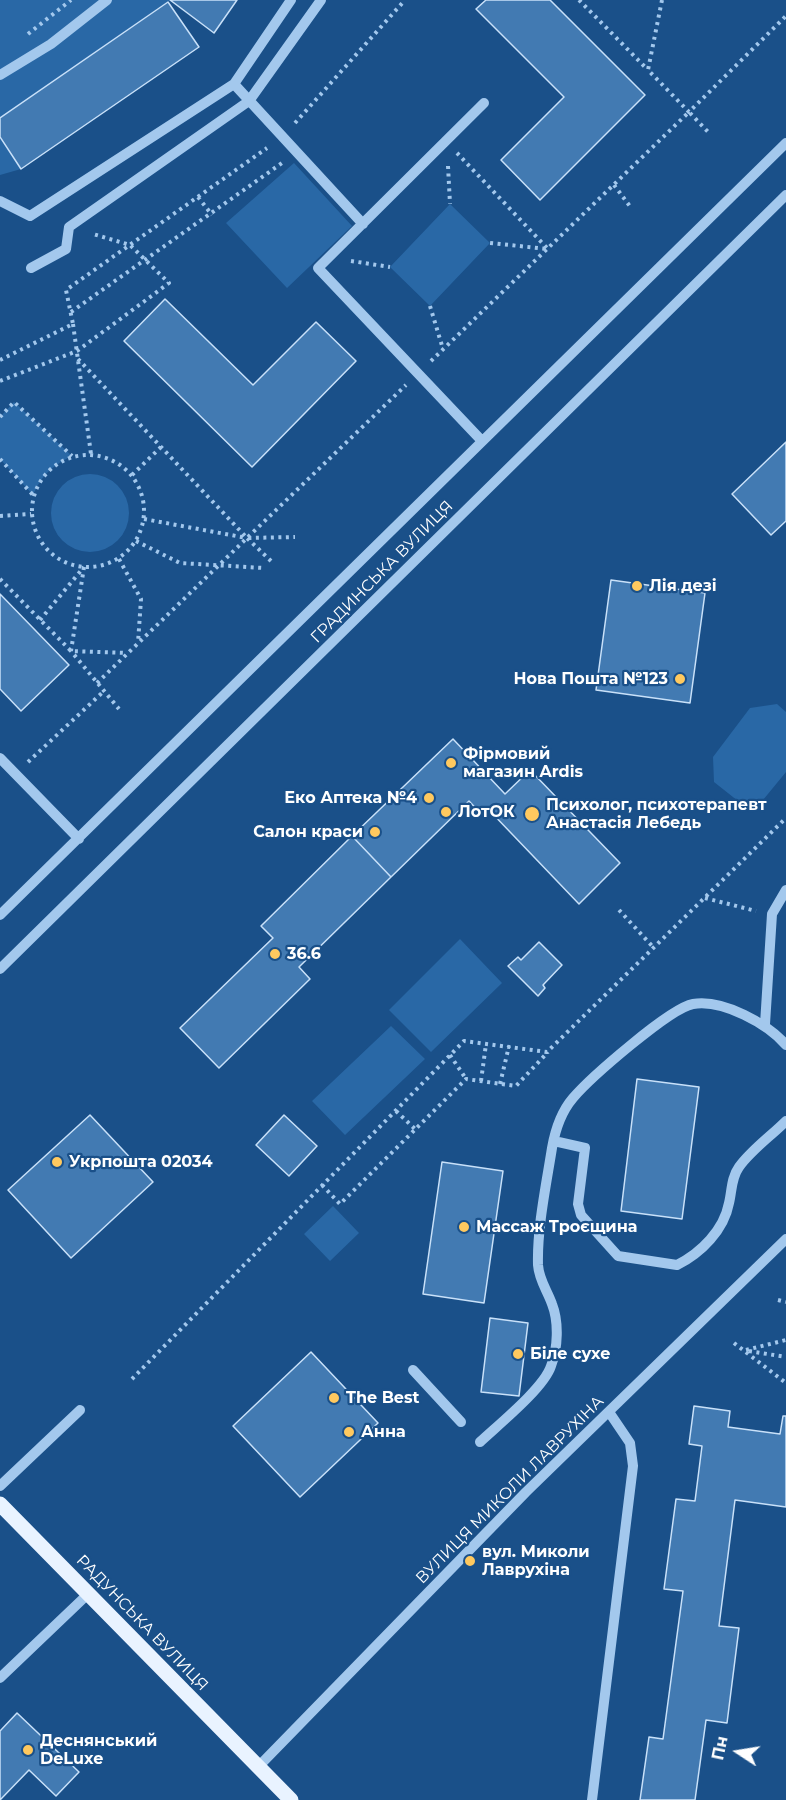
<!DOCTYPE html>
<html>
<head>
<meta charset="utf-8">
<style>
  body { margin:0 }
  #map { position:relative; width:786px; height:1800px; overflow:hidden; background:#1a5089; font-family:Montserrat,sans-serif }
  canvas { display:block }
  .north { position:absolute; left:708px; top:1722px; width:60px; height:60px; -webkit-text-stroke:4px #1a5089; paint-order:stroke; rotate:282deg; font-size:16px; font-weight:700; line-height:24px; text-align:center; color:#fff }
  .north::after { content:''; display:block; margin:auto; width:21px; height:27px; background:#fff; clip-path:polygon(50% 0,100% 100%,50% 72%,0 100%) }
</style>
</head>
<body>
<div id="map">
<canvas width="786" height="1800"></canvas>
<div class="north">Пн</div>
</div>
<script>
const ctx = document.querySelector('canvas').getContext('2d');
ctx.lineJoin = 'round';
function paint(path, color) { ctx.fillStyle = color; ctx.fill(path, 'evenodd'); }
function stroke(path, color, width, dash) { ctx.strokeStyle = color; ctx.lineWidth = width; ctx.lineCap = dash ? 'butt' : 'round'; ctx.setLineDash(dash || []); ctx.stroke(path); }
function write(font, color, halo, rows, align = 'center') {
  ctx.font = font + ' Montserrat,sans-serif'; ctx.lineWidth = 4.5; ctx.setLineDash([]); ctx.textBaseline = 'middle'; ctx.strokeStyle = halo; ctx.fillStyle = color; for (const [text, x, y, turn = 0] of rows) {
    ctx.save(); ctx.translate(x, y); ctx.rotate((+turn || 0) * Math.PI / 180); ctx.textAlign = isNaN(turn) ? turn : align; if (halo) ctx.strokeText(text, 0, 0); ctx.fillText(text, 0, 0); ctx.restore();
  }
}
const green = new Path2D(`
  M0,0H170L0,118Z
  M0,137L21,169L0,175Z
  M294,163L352,226L287,288L226,223Z
  M450,204L490,243L430,306L390,267Z
  M14,402L72,456C52,466 42,475 33,495L0,459V417Z
  M51 513a39 39 0 1 1 78 0a39 39 0 1 1-78 0Z
  M777,704L786,712V772L763,800L738,801L714,782L713,757L750,708Z
  M460,939L502,983L431,1052L389,1010Z
  M391,1026L425,1059L345,1135L312,1101Z
  M333,1206L359,1233L330,1261L304,1234Z`);
const building = new Path2D(`
  M170,0H237L214,33Z
  M486,0H550L645,95L540,200L501,160L564,97L476,9Z
  M168,2L199,47L21,169L0,137V118Z
  M165,299L253,385L316,322L356,361L252,467L124,341Z
  M786,442V521L771,535L732,494Z
  M611,580L705,593L690,703L596,690Z
  M0,594L69,665L21,711L0,689Z
  M453,739L505,794L530,770L620,863L579,904L489,810L483,816L469,801L391,877L352,836Z
  M352,836L391,877L299,967L310,979L219,1068L180,1028L273,938L261,926Z
  M539,942L562,965L543,985L545,988L538,996L508,966L518,957L521,960Z
  M637,1079L699,1087L682,1219L621,1211Z
  M90,1115L153,1182L71,1258L8,1190Z
  M284,1115L317,1146L289,1176L256,1145Z
  M442,1162L503,1171L484,1303L423,1294Z
  M490,1318L528,1323L519,1396L481,1392Z
  M311,1352L378,1423L300,1497L233,1426Z
  M694,1406L730,1411L728,1427L780,1434L783,1416H786V1507L735,1500L719,1626L739,1628L727,1723L706,1720L695,1800H640L649,1737L663,1739L683,1591L664,1589L676,1499L695,1501L702,1446L689,1444Z
  M17,1713L79,1772L56,1796L29,1770L0,1800V1731Z`);
const path = new Path2D(`
  M579,0L647,69
  M662,0L648,70L689,112L786,16
  M28,34L71,0
  M295,123L405,0
  M457,153L548,249L490,243
  M448,166L450,204
  M614,185L632,209
  M198,197L212,215
  M351,261L390,267
  M430,306L443,349
  M71,312L282,163
  M73,324L91,454
  M78,359L247,538L406,385
  M0,360L73,324L66,290L267,148
  M431,361L689,112L710,134
  M0,381L77,351L169,283L130,245L93,234
  M0,417L14,402L72,456
  M32 511a56 56 0 1 1 112 0a56 56 0 1 1-112 0Z
  M0,459L33,495
  M132,475L161,447
  M0,516L31,514
  M144,519L247,538L271,561
  M136,541L180,563L264,568
  M119,559L141,599L138,643
  M84,567L71,651L119,709
  M0,579L71,651L127,653
  M40,620L84,567
  M97,683L247,538L295,537
  M28,762L104,691
  M705,898L756,911
  M619,910L654,948
  M450,1055L466,1079
  M481,1081L486,1044
  M500,1084L509,1046
  M396,1111L415,1129
  M322,1185L340,1204L466,1079L516,1086L548,1052
  M778,1300L786,1302
  M734,1343L786,1383
  M746,1350L786,1340
  M749,1351L786,1357
  M132,1379L464,1041L547,1052L786,818`);
const minor = new Path2D(`
  M0,75L51,44L107,0
  M234,84L363,224
  M0,201L30,216L234,84L291,0
  M31,268L66,249L69,227L249,101L321,0
  M482,441L318,268L484,103
  M0,758L79,839
  M0,915L786,143
  M0,969L786,195
  M765,1024L772,914L786,890
  M554,1141L585,1148L578,1204L581,1215L618,1256L677,1265C701,1253 724,1230 729,1203C732,1191 731,1178 739,1167C751,1150 771,1136 786,1121
  M413,1370L461,1422
  M480,1442C498,1425 544,1388 551,1366C558,1348 559,1322 552,1304C547,1290 539,1280 538,1265C537,1228 546,1186 552,1148C555,1131 561,1112 573,1098C590,1078 670,1008 693,1004C723,999 768,1024 786,1045
  M0,1486L80,1410
  M0,1678L88,1594
  M259,1766L526,1492L786,1239
  M592,1800L633,1466L630,1443L609,1412`);
const major = new Path2D(`
  M0,1504L291,1800`);
const markers = [
  [637,586,6,"#ffc95f"],
  [680,679,6,"#ffc95f"],
  [451,763,6,"#ffc95f"],
  [429,798,6,"#ffc95f"],
  [446,812,6,"#ffc95f"],
  [532,814,8,"#ffc95f"],
  [375,832,6,"#ffc95f"],
  [275,954,6,"#ffc95f"],
  [57,1162,6,"#ffc95f"],
  [464,1227,6,"#ffc95f"],
  [518,1354,6,"#ffc95f"],
  [334,1398,6,"#ffc95f"],
  [349,1432,6,"#ffc95f"],
  [470,1561,6,"#ffc95f"],
  [28,1750,6,"#ffc95f"]
];
const streetNames = [
  ["ГРАДИНСЬКА ВУЛИЦЯ",382,572,-45],
  ["ВУЛИЦЯ МИКОЛИ ЛАВРУХІНА",510,1490,-45],
  ["РАДУНСЬКА ВУЛИЦЯ",142,1623,46]
];
const poiNames = [
  ["Лія дезі",649,586],
  ["Нова Пошта №123",668,679,"right"],
  ["Фірмовий",463,754],
  ["магазин Ardis",463,772],
  ["Еко Аптека №4",417,798,"right"],
  ["Психолог, психотерапевт",546,805],
  ["Анастасія Лебедь",546,823],
  ["ЛотОК",458,812],
  ["Салон краси",363,832,"right"],
  ["36.6",287,954],
  ["Укрпошта 02034",69,1162],
  ["Массаж Троєщина",476,1227],
  ["Біле сухе",530,1354],
  ["The Best",346,1398],
  ["Анна",361,1432],
  ["вул. Миколи",482,1552],
  ["Лаврухіна",482,1570],
  ["Деснянський",40,1741],
  ["DeLuxe",40,1759]
];
paint(green, '#2968a6');
paint(building, '#427ab2');
stroke(building, '#c9e1f9', 1.5);
stroke(path, '#a3c8ed', 4, [3, 4.5]);
stroke(minor, '#a3c8ed', 10);
stroke(major, '#e9f3ff', 15);
for (const [x, y, r, color] of markers) { const dot = new Path2D(); dot.arc(x, y, r, 0, 2 * Math.PI); ctx.fillStyle = color; ctx.fill(dot); stroke(dot, '#1a5089', 2); }
write('16px', '#fff', '#1a5089', streetNames);
write('bold 16px', '#fff', '#1a5089', poiNames, 'left');
</script>
</body>
</html>
